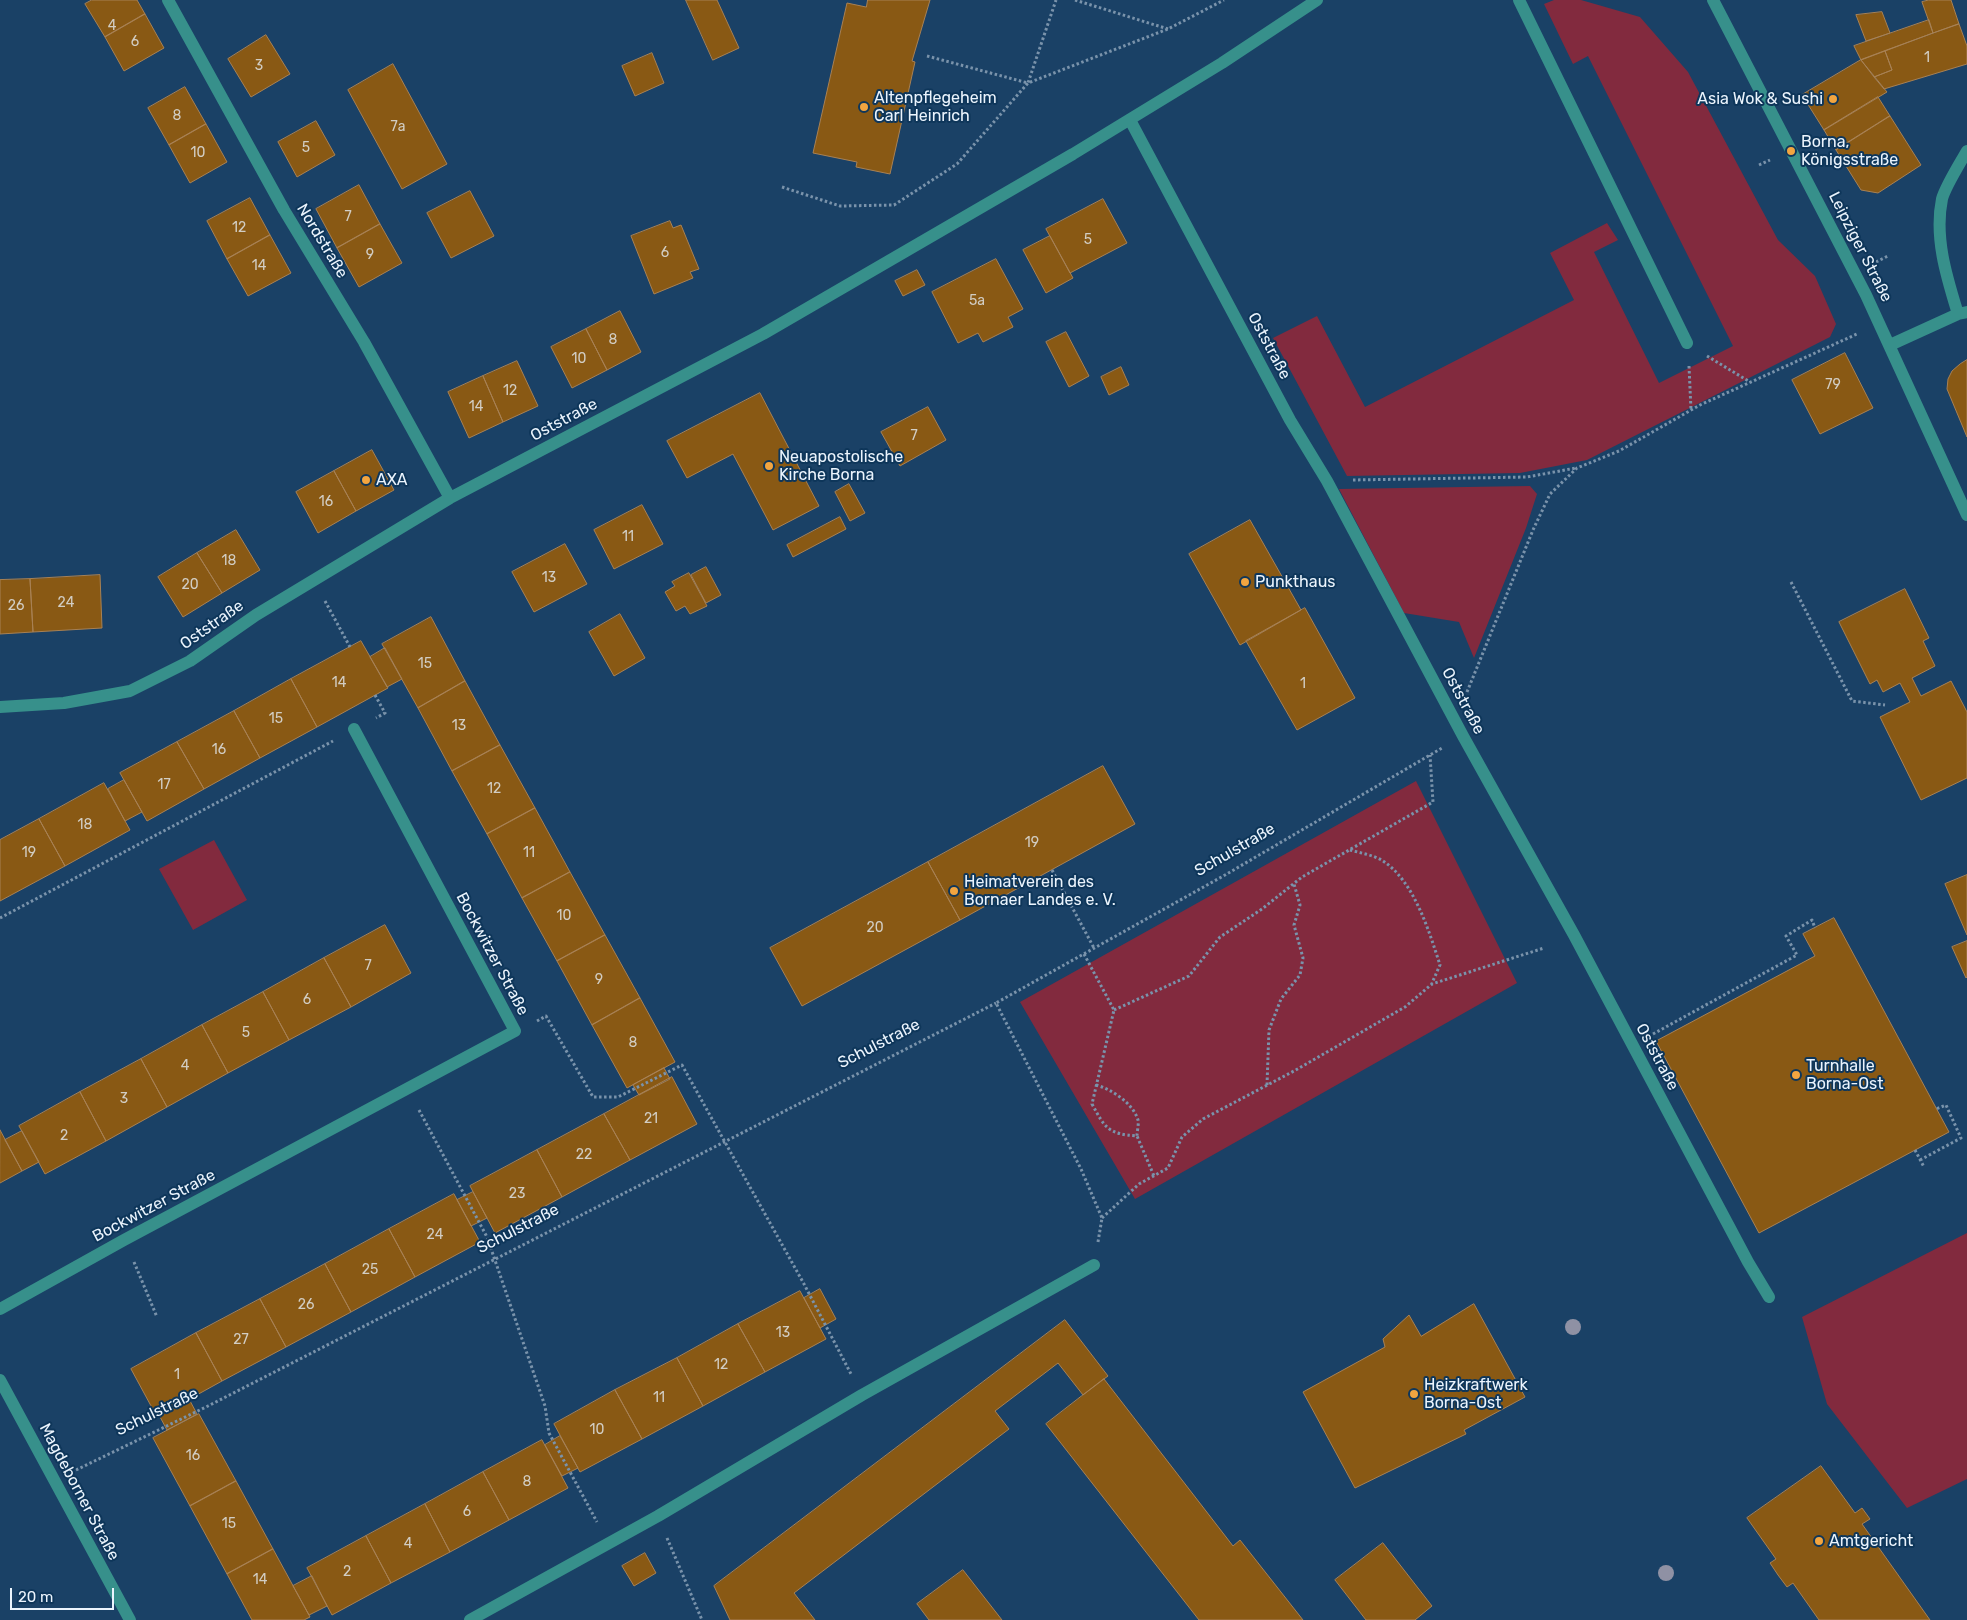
<!DOCTYPE html>
<html>
<head>
<meta charset="utf-8">
<style>
  body { margin:0 }
  #map { position:relative; width:1967px; height:1620px; overflow:hidden; background:#1a4166; font-family:Rubik,sans-serif }
  canvas { display:block }
  .scale { position:absolute; left:10px; top:1588px; width:104px; height:22px; box-sizing:border-box; border:2px solid #ebf4fd; border-top:0; padding-left:6px; font-size:15px; line-height:18px; white-space:nowrap; color:#ebf4fd; -webkit-text-stroke:4px #0e365a; paint-order:stroke }
</style>
</head>
<body>
<div id="map">
<canvas width="1967" height="1620"></canvas>
<div class="scale">20 m</div>
</div>
<script>
const ctx = document.querySelector('canvas').getContext('2d');
ctx.lineJoin = 'round';
function paint(path, color) { ctx.fillStyle = color; ctx.fill(path, 'evenodd'); }
function stroke(path, color, width, dash) { ctx.strokeStyle = color; ctx.lineWidth = width; ctx.lineCap = dash ? 'butt' : 'round'; ctx.setLineDash(dash || []); ctx.stroke(path); }
function write(font, color, halo, rows, align = 'center') {
  ctx.font = font + ' Rubik,sans-serif'; ctx.lineWidth = 4; ctx.setLineDash([]); ctx.textBaseline = 'middle'; ctx.strokeStyle = halo; ctx.fillStyle = color; for (const [text, x, y, turn = 0] of rows) {
    ctx.save(); ctx.translate(x, y); ctx.rotate((+turn || 0) * Math.PI / 180); ctx.textAlign = isNaN(turn) ? turn : align; if (halo) ctx.strokeText(text, 0, 0); ctx.fillText(text, 0, 0); ctx.restore();
  }
}
const green = new Path2D(`
  M1554,0H1581L1640,17L1688,72L1778,240L1815,276L1836,324L1830,337L1587,460L1520,473L1347,476L1273,338L1317,316L1365,407L1574,300L1550,253L1607,223L1618,240L1594,252L1659,383L1733,346L1588,56L1573,64L1544,4Z
  M1530,486L1537,494L1526,528L1474,658L1459,622L1404,613L1339,489Z
  M1416,781L1517,983L1135,1199L1020,1002Z
  M214,840L247,900L193,930L159,869Z
  M1967,1233V1479L1907,1508L1827,1404L1802,1317Z`);
const building = new Path2D(`
  M92,0H137L145,14L105,37L85,4Z
  M686,0H717L739,48L713,60Z
  M868,0H930L912,61L915,62L890,174L856,167L857,162L813,153L847,3L866,7Z
  M1929,0H1951L1959,24L1933,33L1922,2Z
  M1882,12L1890,33L1866,41L1856,15Z
  M145,14L164,48L124,71L105,37Z
  M1929,20L1933,33L1861,60L1854,46Z
  M1959,24L1967,46V64L1884,89L1874,77L1892,70L1885,51Z
  M266,35L290,74L251,97L228,59Z
  M1885,51L1892,70L1874,77L1861,60Z
  M652,53L664,83L635,96L622,66Z
  M1861,60L1887,92L1824,130L1802,95Z
  M393,64L447,164L402,189L348,90Z
  M185,87L206,124L169,145L148,108Z
  M1878,97L1890,116L1836,150L1824,130Z
  M1890,116L1921,165L1878,193L1861,190L1836,150Z
  M316,121L335,155L297,177L278,142Z
  M206,124L227,162L190,183L169,145Z
  M359,185L380,224L337,248L316,209Z
  M470,191L494,236L451,258L427,213Z
  M250,198L270,235L227,259L207,221Z
  M1103,199L1127,243L1070,273L1046,229Z
  M670,221L673,228L681,225L699,269L690,272L693,278L654,294L631,236Z
  M380,224L402,263L359,287L337,248Z
  M270,235L291,273L248,296L227,259Z
  M1050,236L1073,278L1046,293L1023,250Z
  M996,259L1023,309L1008,317L1013,327L983,342L978,333L958,343L932,292Z
  M917,270L925,285L903,296L895,281Z
  M620,311L641,352L607,370L586,329Z
  M586,329L607,370L572,388L551,347Z
  M1066,332L1089,376L1069,387L1046,342Z
  M1845,353L1873,408L1820,434L1792,380Z
  M1967,360V437L1947,389L1948,379L1952,371L1960,364Z
  M517,361L538,406L503,422L483,376Z
  M1121,367L1129,385L1109,395L1101,377Z
  M483,376L503,422L469,438L448,392Z
  M760,393L819,506L773,530L733,454L687,478L667,441Z
  M928,407L946,440L900,466L881,432Z
  M372,450L394,490L356,511L334,471Z
  M334,471L356,511L318,533L296,492Z
  M849,484L865,513L850,521L835,492Z
  M642,505L663,544L614,569L594,530Z
  M840,517L846,529L793,557L787,545Z
  M1250,520L1301,610L1240,645L1189,554Z
  M236,530L260,570L222,593L197,553Z
  M565,544L587,584L534,612L512,572Z
  M197,553L222,593L183,617L158,577Z
  M706,567L721,595L706,603L691,575Z
  M689,573L707,606L690,614L685,606L676,611L665,592L675,586L672,582Z
  M100,575L102,628L33,632L30,579Z
  M30,579L33,632L0,634V580Z
  M1905,589L1929,638L1923,641L1935,666L1912,678L1921,696L1951,681L1967,712V778L1921,800L1880,717L1910,702L1900,683L1883,692L1877,680L1870,684L1839,622Z
  M1305,608L1355,698L1297,730L1246,641Z
  M620,614L645,658L614,676L589,632Z
  M431,617L465,681L418,708L382,644Z
  M361,641L388,688L317,727L291,679Z
  M385,648L402,679L387,687L370,657Z
  M291,679L317,727L260,758L234,711Z
  M465,681L500,745L452,771L418,708Z
  M234,711L260,758L204,789L177,742Z
  M177,742L204,789L147,821L120,773Z
  M500,745L535,808L487,834L452,771Z
  M1103,766L1135,824L960,920L928,862Z
  M124,780L142,812L125,821L108,789Z
  M104,783L130,830L65,866L39,819Z
  M535,808L570,872L522,898L487,834Z
  M39,819L65,866L0,901V840Z
  M928,862L960,920L802,1006L770,948Z
  M570,872L605,935L557,961L522,898Z
  M1967,875V935L1945,884Z
  M1834,918L1949,1132L1759,1233L1656,1041L1815,956L1803,934Z
  M385,925L411,973L351,1007L324,958Z
  M605,935L640,998L592,1025L557,961Z
  M1967,941V977L1966,978L1952,947Z
  M324,958L351,1007L289,1040L263,992Z
  M263,992L289,1040L228,1073L202,1025Z
  M640,998L675,1062L627,1088L592,1025Z
  M202,1025L228,1073L167,1107L141,1059Z
  M141,1059L167,1107L106,1141L80,1092Z
  M664,1068L670,1079L639,1095L633,1085Z
  M672,1077L697,1124L630,1160L604,1114Z
  M80,1092L106,1141L45,1174L19,1126Z
  M604,1114L630,1160L562,1197L537,1150Z
  M0,1130L22,1171L0,1183Z
  M22,1131L39,1162L22,1171L5,1140Z
  M537,1150L562,1197L495,1233L470,1186Z
  M473,1192L487,1218L471,1226L457,1200Z
  M454,1194L480,1242L415,1277L389,1229Z
  M389,1229L415,1277L351,1312L325,1264Z
  M325,1264L351,1312L286,1347L260,1299Z
  M820,1289L836,1319L820,1328L804,1298Z
  M800,1291L826,1339L765,1372L738,1324Z
  M260,1299L286,1347L222,1381L196,1333Z
  M1474,1304L1525,1397L1464,1430L1466,1434L1355,1488L1303,1392L1385,1347L1383,1339L1409,1315L1421,1336Z
  M1065,1320L1108,1376L1104,1379L1083,1395L1058,1363L995,1411L1009,1429L794,1593L815,1620H730L714,1586Z
  M738,1324L765,1372L703,1406L677,1358Z
  M196,1333L222,1381L157,1417L131,1369Z
  M677,1358L703,1406L642,1439L615,1390Z
  M1104,1379L1233,1546L1240,1540L1303,1620H1199L1046,1424Z
  M615,1390L642,1439L580,1472L554,1424Z
  M189,1399L197,1414L167,1430L159,1415Z
  M199,1414L236,1481L190,1506L153,1438Z
  M560,1436L578,1468L562,1476L545,1445Z
  M542,1440L568,1488L509,1520L483,1472Z
  M1821,1466L1855,1513L1862,1508L1870,1519L1862,1524L1930,1620H1819L1793,1583L1787,1587L1778,1575L1770,1563L1776,1559L1747,1518Z
  M483,1472L509,1520L450,1552L425,1504Z
  M236,1481L273,1549L227,1574L190,1506Z
  M425,1504L450,1552L391,1583L366,1536Z
  M366,1536L391,1583L332,1615L307,1568Z
  M1383,1543L1432,1606L1415,1620H1366L1335,1580Z
  M273,1549L309,1615L310,1617L304,1620H252L227,1574Z
  M645,1553L656,1573L634,1586L622,1566Z
  M963,1570L1002,1620H929L917,1604Z
  M312,1576L327,1606L309,1615L293,1586Z`);
const path = new Path2D(`
  M1075,0L1168,29
  M927,56L1028,83L1056,0
  M1759,165L1770,160
  M782,187L840,206L894,205L957,164L1028,83L1168,29L1224,0
  M1876,262L1888,256
  M1707,356L1750,382
  M1689,366L1691,410
  M1353,480L1527,477L1576,468
  M1791,582L1852,701L1885,705
  M325,601L350,647
  M1467,692L1533,530L1550,494L1577,468L1619,451L1700,405L1857,334
  M375,695L385,713L376,718
  M1350,850C1360,853 1374,855 1383,861C1414,881 1429,931 1440,965L1432,983
  M1052,870L1094,948
  M0,918L333,741
  M1084,954L1114,1010L1092,1104C1105,1128 1108,1134 1137,1136L1154,1176
  M1114,1010L1189,976L1220,937L1262,909L1302,877L1433,802L1430,755
  M537,1021L546,1016L593,1097H618L682,1065L804,1284L851,1374
  M1653,1034L1797,955L1786,936L1812,920L1815,928
  M1096,1085C1111,1089 1133,1103 1138,1120C1139,1124 1137,1131 1137,1136
  M1267,1085L1269,1030L1281,999L1300,975L1303,958L1294,925L1300,905L1294,884
  M419,1110L487,1237L545,1406L549,1433L597,1522
  M1915,1150L1924,1167
  M1920,1160L1961,1138L1946,1105L1936,1109
  M1102,1218L1139,1184L1168,1168L1182,1137L1203,1119L1294,1071L1405,1007L1432,984L1544,948
  M1098,1242L1102,1218L1081,1169L996,1003L1225,875L1442,748
  M134,1262L157,1317
  M76,1470L208,1406L996,1003
  M667,1538L702,1620`);
const minor = new Path2D(`
  M168,0L284,210L364,342L450,498
  M1519,0L1687,343
  M1713,0L1866,295L1967,515
  M1130,120L1290,420L1327,481L1463,736L1574,935L1748,1262L1769,1297
  M1958,314C1947,278 1934,238 1942,199C1945,187 1960,163 1967,151
  M1890,345L1958,314L1967,312
  M0,707L64,703L130,691L190,661L256,615L450,498L763,334L1073,154L1222,63L1317,0
  M0,1309L124,1240L515,1031L354,729
  M0,1380L130,1620
  M470,1620L658,1516L862,1395L1094,1265`);
const trees = [
  [1573,1327],
  [1666,1573]
];
const markers = [
  [1833,99,5,"#f2a540"],
  [864,107,5,"#f2a540"],
  [1791,151,5,"#f2a540"],
  [769,466,5,"#f2a540"],
  [366,480,5,"#f2a540"],
  [1245,582,5,"#f2a540"],
  [954,891,5,"#f2a540"],
  [1796,1075,5,"#f2a540"],
  [1414,1394,5,"#f2a540"],
  [1819,1541,5,"#f2a540"]
];
const numberNames = [
  ["4",112,26],
  ["6",135,42],
  ["1",1927,58],
  ["3",259,66],
  ["8",177,116],
  ["7a",398,127],
  ["5",306,148],
  ["10",198,153],
  ["7",348,217],
  ["12",239,228],
  ["5",1088,240],
  ["6",665,253],
  ["9",370,255],
  ["14",259,266],
  ["5a",977,301],
  ["8",613,340],
  ["10",579,359],
  ["79",1833,385],
  ["12",510,391],
  ["14",476,407],
  ["7",914,436],
  ["16",326,502],
  ["11",628,537],
  ["18",229,561],
  ["13",549,578],
  ["20",190,585],
  ["24",66,603],
  ["26",16,606],
  ["15",425,664],
  ["14",339,683],
  ["1",1303,684],
  ["15",276,719],
  ["13",459,726],
  ["16",219,750],
  ["17",164,785],
  ["12",494,789],
  ["18",85,825],
  ["19",1032,843],
  ["19",29,853],
  ["11",529,853],
  ["10",564,916],
  ["20",875,928],
  ["7",368,966],
  ["9",599,980],
  ["6",307,1000],
  ["5",246,1033],
  ["8",633,1043],
  ["4",185,1066],
  ["3",124,1099],
  ["21",651,1119],
  ["2",64,1136],
  ["22",584,1155],
  ["23",517,1194],
  ["24",435,1235],
  ["25",370,1270],
  ["26",306,1305],
  ["13",783,1333],
  ["27",241,1340],
  ["12",721,1365],
  ["1",177,1375],
  ["11",659,1398],
  ["10",597,1430],
  ["16",193,1456],
  ["8",527,1482],
  ["6",467,1512],
  ["15",229,1524],
  ["4",408,1544],
  ["2",347,1572],
  ["14",260,1580]
];
const poiNames = [
  ["Altenpflegeheim",874,98],
  ["Carl Heinrich",874,116],
  ["Asia Wok & Sushi",1823,99,"right"],
  ["Borna,",1801,142],
  ["Königsstraße",1801,160],
  ["Neuapostolische",779,457],
  ["Kirche Borna",779,475],
  ["AXA",376,480],
  ["Punkthaus",1255,582],
  ["Heimatverein des",964,882],
  ["Bornaer Landes e. V.",964,900],
  ["Turnhalle",1806,1066],
  ["Borna-Ost",1806,1084],
  ["Heizkraftwerk",1424,1385],
  ["Borna-Ost",1424,1403],
  ["Amtgericht",1829,1541]
];
const streetNames = [
  ["Nordstraße",322,241,59],
  ["Leipziger Straße",1860,247,63],
  ["Oststraße",1269,346,62],
  ["Oststraße",564,420,-28],
  ["Oststraße",212,625,-35],
  ["Oststraße",1463,701,62],
  ["Schulstraße",1235,850,-30],
  ["Bockwitzer Straße",492,954,62],
  ["Schulstraße",879,1044,-27],
  ["Oststraße",1657,1057,62],
  ["Bockwitzer Straße",154,1206,-28],
  ["Schulstraße",518,1229,-27],
  ["Schulstraße",157,1412,-26],
  ["Magdeborner Straße",79,1492,62]
];
paint(green, '#822a3e');
paint(building, '#895914');
stroke(building, '#a88154', 1);
stroke(path, '#7a93ab', 3, [2.5, 2.5]);
stroke(minor, '#37908b', 12);
ctx.fillStyle = '#8f91a4';
for (const [x, y] of trees) { ctx.beginPath(); ctx.arc(x, y, 8, 0, 2 * Math.PI); ctx.fill(); }
for (const [x, y, r, color] of markers) { const dot = new Path2D(); dot.arc(x, y, r, 0, 2 * Math.PI); ctx.fillStyle = color; ctx.fill(dot); stroke(dot, '#0e365a', 2); }
write('14px', '#d2cdc3', null, numberNames);
write('16px', '#ebf4fd', '#0e365a', poiNames, 'left');
write('16px', '#ebf4fd', '#0e365a', streetNames);
</script>
</body>
</html>
